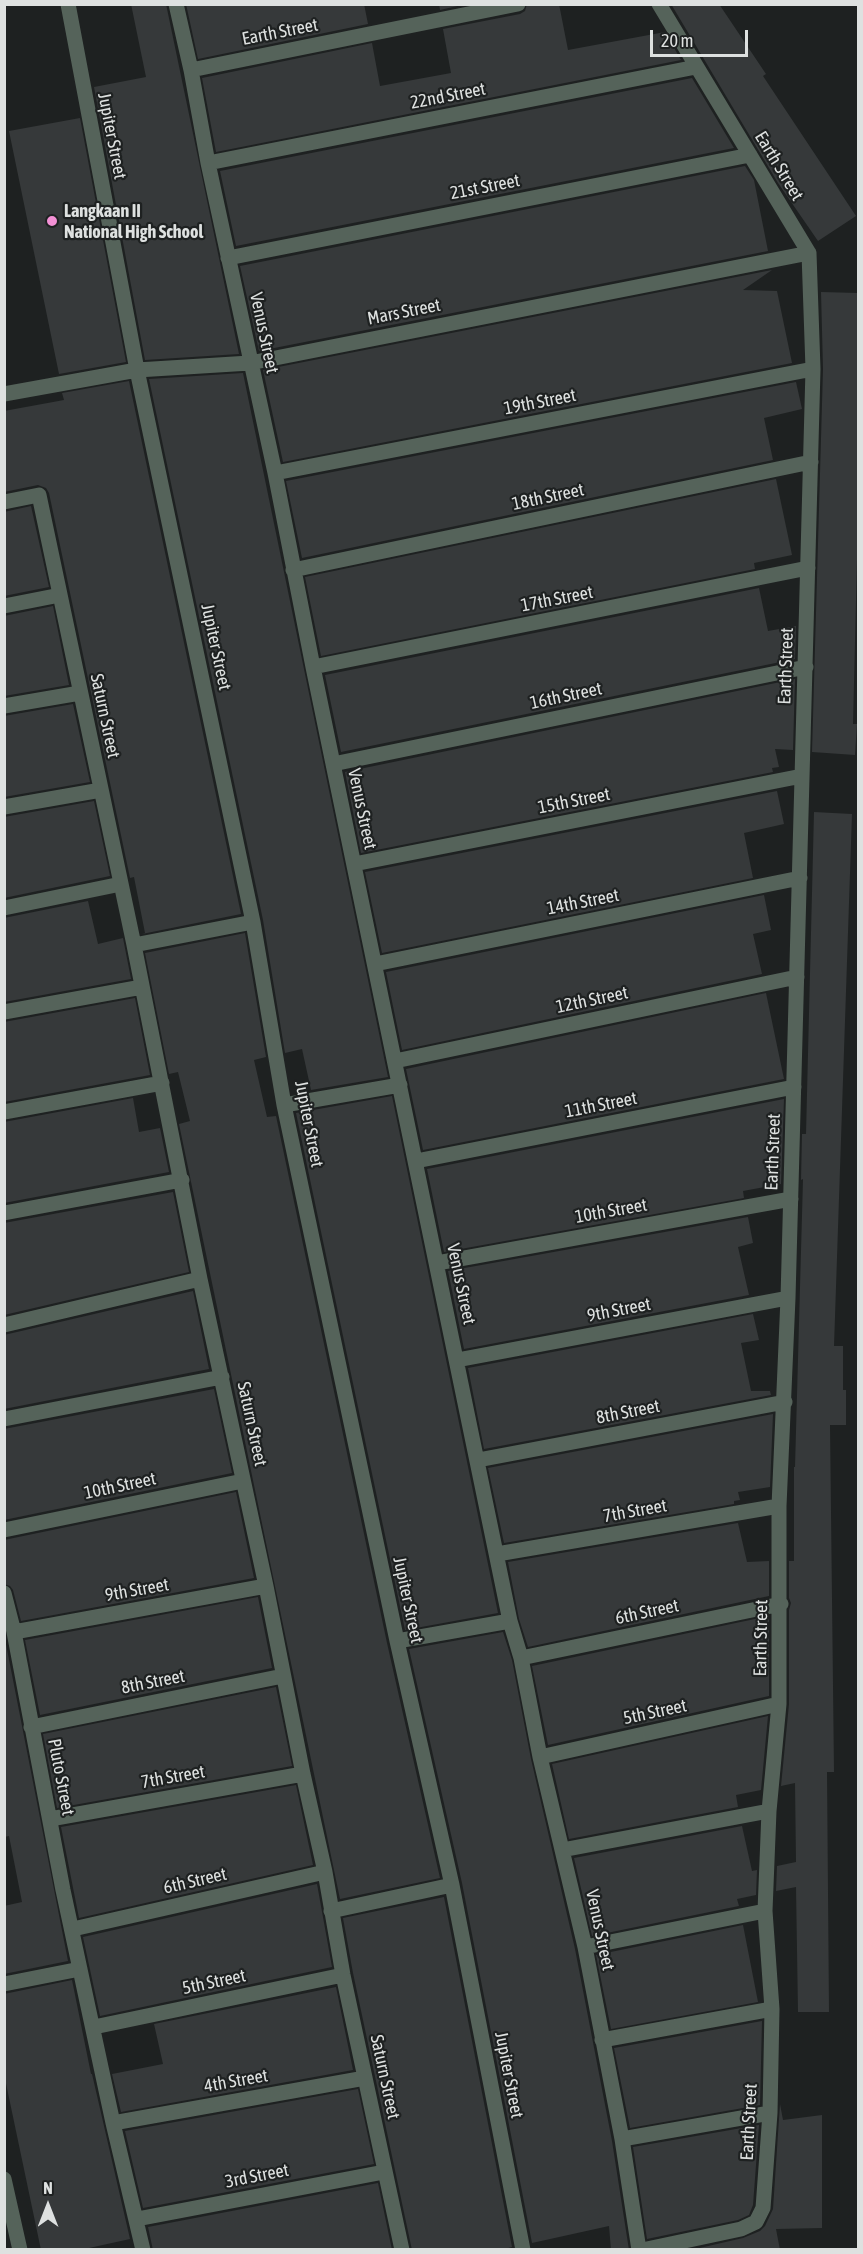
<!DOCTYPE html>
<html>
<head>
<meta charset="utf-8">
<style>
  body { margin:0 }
  #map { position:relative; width:863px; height:2254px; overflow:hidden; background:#1e2121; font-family:"Asap Condensed",sans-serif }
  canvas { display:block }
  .frame { position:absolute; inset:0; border:6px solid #dee1e0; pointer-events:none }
  .north { position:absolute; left:18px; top:2176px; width:60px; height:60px; -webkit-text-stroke:4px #1e2121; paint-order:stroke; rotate:0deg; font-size:16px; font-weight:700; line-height:24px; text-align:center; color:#dee1e0 }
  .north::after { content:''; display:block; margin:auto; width:21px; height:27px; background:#dee1e0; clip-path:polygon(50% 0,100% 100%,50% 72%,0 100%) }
  .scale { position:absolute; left:650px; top:30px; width:98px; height:27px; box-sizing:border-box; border:3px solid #dee1e0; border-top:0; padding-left:8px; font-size:18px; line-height:21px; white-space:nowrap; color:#dee1e0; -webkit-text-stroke:4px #1e2121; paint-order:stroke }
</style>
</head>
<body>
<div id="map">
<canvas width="863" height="2254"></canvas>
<div class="frame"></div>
<div class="north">N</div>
<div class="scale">20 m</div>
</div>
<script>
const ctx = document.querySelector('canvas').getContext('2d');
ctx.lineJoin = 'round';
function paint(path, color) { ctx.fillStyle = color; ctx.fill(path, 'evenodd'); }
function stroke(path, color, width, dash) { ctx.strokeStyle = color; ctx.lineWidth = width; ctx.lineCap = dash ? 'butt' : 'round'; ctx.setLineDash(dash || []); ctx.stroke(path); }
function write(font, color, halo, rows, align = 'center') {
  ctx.font = font + ' "Asap Condensed",sans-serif'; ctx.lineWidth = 4.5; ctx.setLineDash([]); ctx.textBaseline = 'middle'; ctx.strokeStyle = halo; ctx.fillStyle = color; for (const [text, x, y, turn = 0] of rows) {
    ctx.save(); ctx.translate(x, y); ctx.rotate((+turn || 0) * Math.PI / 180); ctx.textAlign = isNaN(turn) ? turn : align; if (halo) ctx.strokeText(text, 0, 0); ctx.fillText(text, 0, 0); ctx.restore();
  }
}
const building = new Path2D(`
  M131,4H166L239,354L145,360L94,87L146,77Z
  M186,4H364L368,24L198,59Z
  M439,4H466L440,10Z
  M527,4H559L568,50L665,32L681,60L216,152L202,78L372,43L380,86L451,73L443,29L520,14L525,11Z
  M671,4H719L766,74L763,76L856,216L818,241L778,183Z
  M692,78L734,148L236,246L220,171Z
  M80,118L126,362L59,374L9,131Z
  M745,166L754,180L768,251L259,351L240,266Z
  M772,270L743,290L777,291L792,363L283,462L263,370Z
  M821,292L858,293V518L853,724H857L855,755L812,752L823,369Z
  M243,373L388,1077L311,1090L302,1049L285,1053L263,920L149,379Z
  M129,381L241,914L142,934L145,933L134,877L130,878L49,493L46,488L38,485L4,492V411L64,400L62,393Z
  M796,382L802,409L764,418L773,460L302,558L286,481Z
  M776,479L792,555L754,563L755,569L321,656L305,577Z
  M31,506L49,587L4,596V512Z
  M759,588L768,631L796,626L795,659L341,752L325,675Z
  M53,606L69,685L4,696V616Z
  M795,679L793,750L775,749L779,767L772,768L773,772L361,853L345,772Z
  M73,704L90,782L4,797V716Z
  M777,791L784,824L744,833L753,878L382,953L365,872Z
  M94,801L110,876L4,898V817Z
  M814,812L852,814L834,1346H843V1390H846V1425H830L834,1772H827L829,2012H798L796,1887L776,1891L777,1866L796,1862L795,1783L781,1786L789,1704V1610L791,1603L789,1598V1561H794V1467H795L803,1179L801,1180L802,1134H806Z
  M764,895L771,930L753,934L762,974L402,1050L386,972Z
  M88,901L98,944L123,938L131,979L4,1002V918Z
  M245,933L266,1057L254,1060L267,1117L276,1116L387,1643L440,1878L340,1899L179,1124L190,1121L178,1072L169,1074L145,953Z
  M766,993L784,1079L423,1150L406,1069Z
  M135,998L150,1075L4,1102V1022Z
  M392,1096L498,1613L405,1630L296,1113Z
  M133,1098L139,1132L160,1128L169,1172L4,1203V1122Z
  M784,1099L781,1184L743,1191L744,1198L444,1252L427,1169Z
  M173,1192L189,1272L4,1315V1223Z
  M748,1217L753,1243L738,1247L749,1295L464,1349L448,1271Z
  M193,1291L209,1369L4,1409V1335Z
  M753,1314L759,1340L741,1343L751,1391H770L771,1395L484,1449L468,1368Z
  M214,1389L232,1473L4,1520V1429Z
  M773,1414L770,1487L738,1492L740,1500L734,1501V1504L504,1543L488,1468Z
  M236,1492L254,1578L21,1621L13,1590L10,1586L4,1584V1540Z
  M738,1523L747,1562L769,1561V1596L528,1647L519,1619L508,1562Z
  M258,1597L272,1668L40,1715L25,1640Z
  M769,1616V1696L548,1745L532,1666Z
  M503,1632L512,1660L531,1759L575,1949L612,2141L629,2250H611L609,2226L532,2243L462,1883L409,1649Z
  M4,1634L68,1961L4,1974V1906L22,1902L9,1836L4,1837Z
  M276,1687L292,1766L57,1808L43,1734Z
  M768,1716L761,1790L736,1795L738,1807L569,1839L552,1764Z
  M296,1785L313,1865L79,1918L61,1827Z
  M742,1826L752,1871L757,1870L756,1895L737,1899L739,1906L592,1936L574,1858Z
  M317,1884L332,1967L100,2016L83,1937Z
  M444,1897L512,2247L501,2250H412L353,1973L343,1918Z
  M743,1925L758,2002L611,2029L596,1955Z
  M72,1980L91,2074H92L130,2239L80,2250H41L4,2074V1994Z
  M336,1987L353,2070L121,2112L112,2074L163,2064L154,2024Z
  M762,2021L760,2105L630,2128L614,2048Z
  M358,2089L374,2164L143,2208L125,2131Z
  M780,2104L783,2120L822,2115V2228L776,2229L780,2250H691L743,2238L760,2231L765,2226L773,2209Z
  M759,2125L753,2205L749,2215L738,2220L647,2239L633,2147Z
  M378,2183L392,2250H153L148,2227Z`);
const minor = new Path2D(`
  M68,4L137,370L253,922L284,1105L397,1641L452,1885L523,2250
  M176,4L191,70L208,163L275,473L313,667L510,1621L521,1658L540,1757L585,1947L622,2139L639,2250
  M191,70L518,4
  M208,163L696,67
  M228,258L750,155
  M4,394L137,370L250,363L809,253
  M275,473L813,369
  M4,502L39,495L134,945
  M293,570L811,462
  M4,606L60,595
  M313,667L808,568
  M4,706L80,693
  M333,764L806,667
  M4,807L101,790
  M354,864L802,776
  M4,908L121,884
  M253,922L134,945L200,1279L266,1586L303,1774L325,1872L343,1975L402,2250
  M375,964L800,878
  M4,1012L142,987
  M395,1061L797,977
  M284,1105L400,1085
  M4,1112L162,1083
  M416,1161L794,1087
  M4,1213L182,1180
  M437,1263L791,1199
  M4,1325L200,1279
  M457,1360L788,1298
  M4,1419L222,1377
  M478,1460L785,1402
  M4,1530L243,1481
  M497,1554L779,1506
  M4,1593L14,1632L63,1890L113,2123L143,2250
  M14,1632L266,1586
  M397,1641L510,1621
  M521,1658L781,1604
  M31,1727L283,1676
  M540,1757L779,1704
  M50,1819L303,1774
  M562,1850L769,1811
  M331,1911L452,1885
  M73,1929L325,1872
  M585,1947L765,1911
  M4,1984L80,1969
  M94,2027L343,1975
  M602,2040L772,2009
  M113,2123L365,2078
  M622,2139L770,2113
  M4,2179L20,2250
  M137,2219L384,2172
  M642,2250L741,2229L756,2222L763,2208L770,2113L772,2009L765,1911L769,1811L779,1704V1506L788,1298L813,369L809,253L659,4`);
const markers = [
  [52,221,6,"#f391d5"]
];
const streetNames = [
  ["Earth Street",280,32,-11],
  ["22nd Street",448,96,-11],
  ["Jupiter Street",112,136,79],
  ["Earth Street",779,166,59],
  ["21st Street",485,187,-11],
  ["Mars Street",404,312,-11],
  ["Venus Street",264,333,78],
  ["19th Street",540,402,-11],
  ["18th Street",548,497,-12],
  ["17th Street",557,599,-11],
  ["Jupiter Street",216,647,78],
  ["Earth Street",786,666,-88],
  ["16th Street",566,696,-12],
  ["Saturn Street",105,716,78],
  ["15th Street",574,801,-11],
  ["Venus Street",362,809,78],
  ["14th Street",583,902,-11],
  ["12th Street",592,1000,-12],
  ["11th Street",601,1105,-11],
  ["Jupiter Street",309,1124,79],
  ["Earth Street",773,1152,-88],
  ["10th Street",611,1211,-10],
  ["Venus Street",461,1284,78],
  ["9th Street",619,1310,-11],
  ["8th Street",628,1412,-11],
  ["Saturn Street",252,1424,78],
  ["10th Street",120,1486,-12],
  ["7th Street",635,1511,-10],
  ["9th Street",137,1590,-10],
  ["Jupiter Street",408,1600,78],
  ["6th Street",647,1612,-12],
  ["Earth Street",761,1638,-89],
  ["8th Street",153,1682,-11],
  ["5th Street",655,1712,-12],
  ["Pluto Street",61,1777,79],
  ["7th Street",173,1777,-10],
  ["6th Street",195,1881,-13],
  ["Venus Street",600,1930,78],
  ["5th Street",214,1982,-12],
  ["Jupiter Street",509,2075,79],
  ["Saturn Street",385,2077,78],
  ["4th Street",236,2081,-10],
  ["Earth Street",749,2122,-87],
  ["3rd Street",257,2176,-11]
];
const poiNames = [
  ["Langkaan II",64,211],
  ["National High School",64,232]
];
paint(building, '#36393a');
stroke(minor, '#55635a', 15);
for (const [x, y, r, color] of markers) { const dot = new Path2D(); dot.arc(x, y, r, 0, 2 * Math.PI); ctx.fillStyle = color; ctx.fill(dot); stroke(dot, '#1e2121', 2); }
write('18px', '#dee1e0', '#1e2121', streetNames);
write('bold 18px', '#dee1e0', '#1e2121', poiNames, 'left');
</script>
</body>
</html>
